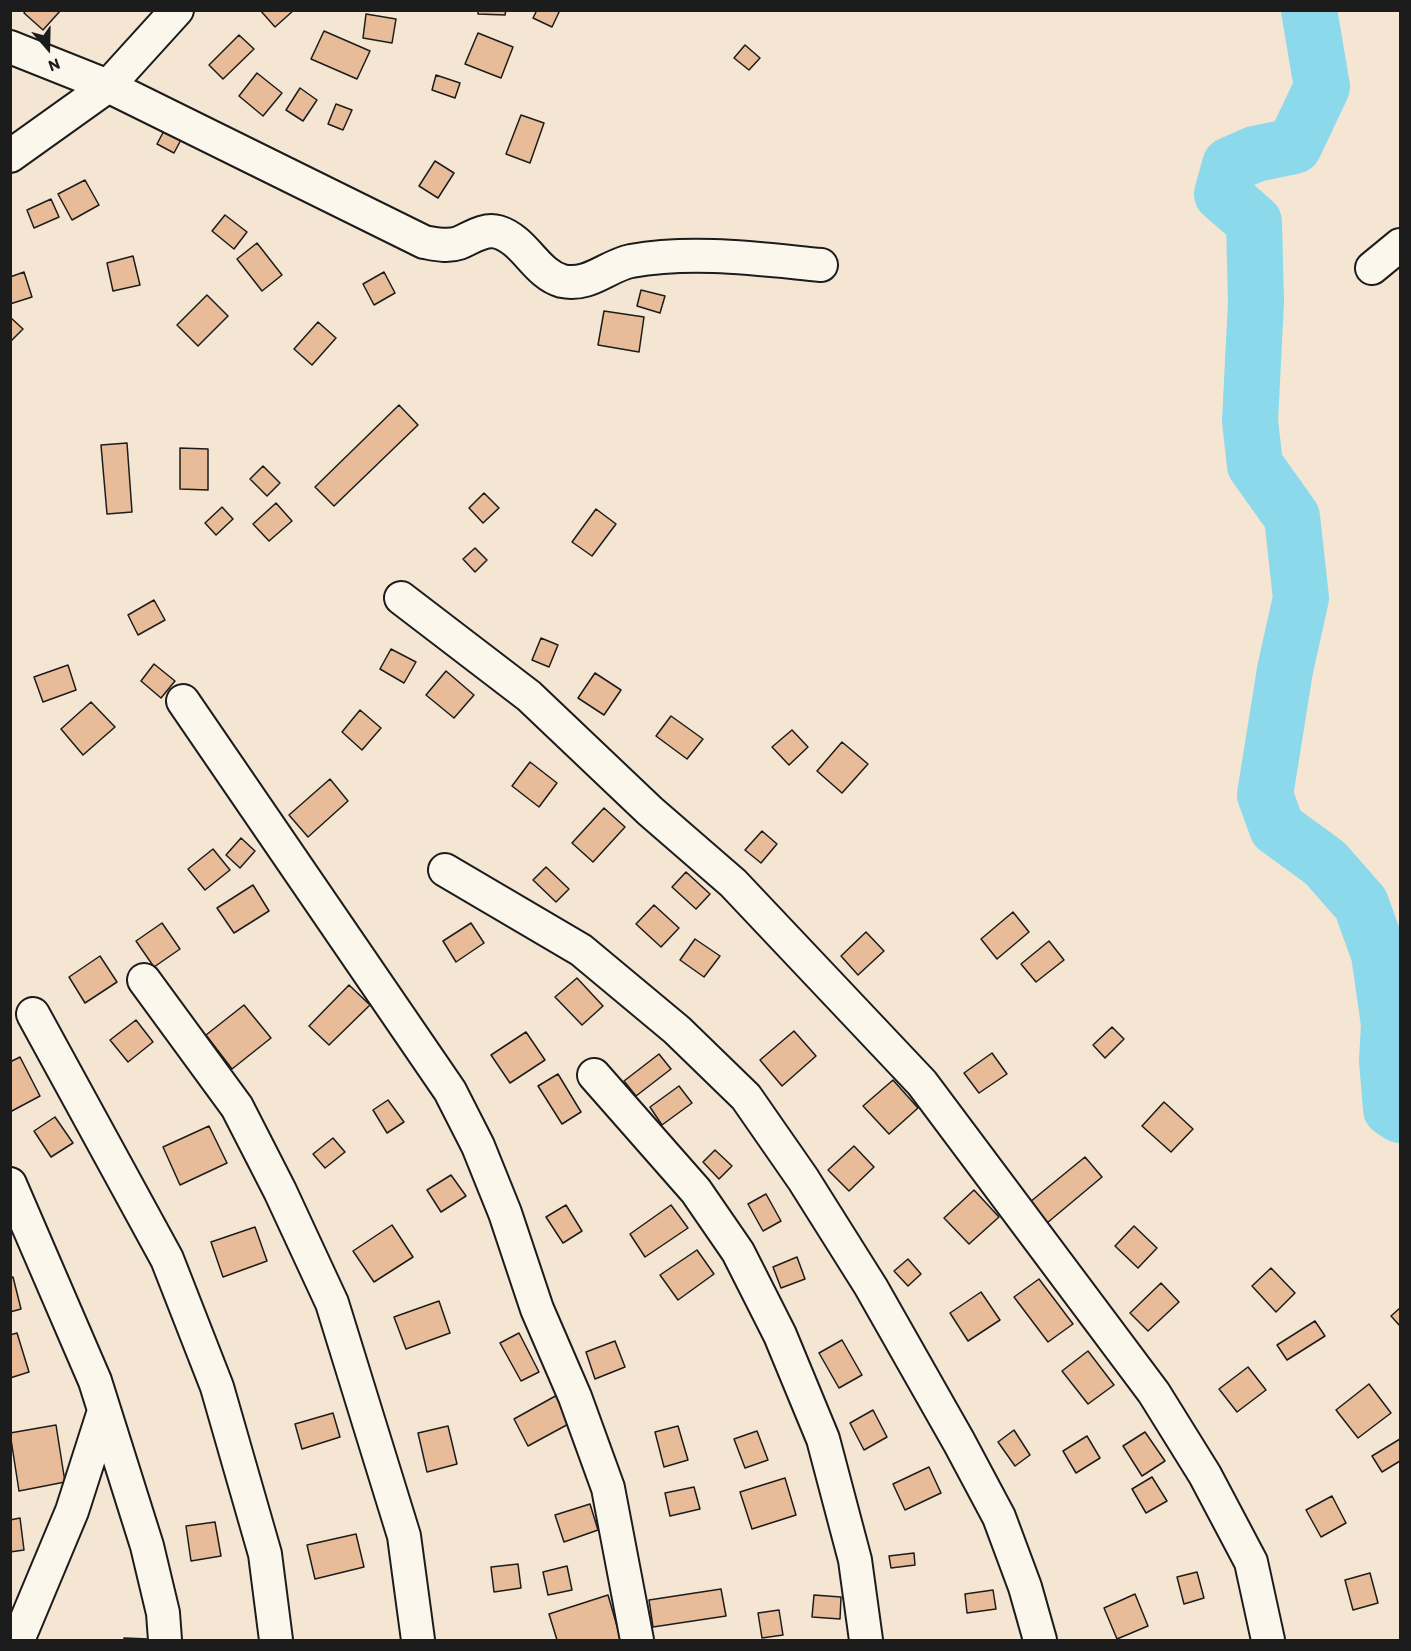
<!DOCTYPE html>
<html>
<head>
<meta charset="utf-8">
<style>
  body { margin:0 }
  #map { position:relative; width:1411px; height:1651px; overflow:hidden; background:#f5e5d3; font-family:Itim,sans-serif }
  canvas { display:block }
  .frame { position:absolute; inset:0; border:12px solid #1c1c1c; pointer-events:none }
  .north { position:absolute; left:18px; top:18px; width:60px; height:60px; -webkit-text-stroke:4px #fbf7ec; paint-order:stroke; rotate:160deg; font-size:16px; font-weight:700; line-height:24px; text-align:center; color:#1c1c1c }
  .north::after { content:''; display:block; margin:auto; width:21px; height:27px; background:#1c1c1c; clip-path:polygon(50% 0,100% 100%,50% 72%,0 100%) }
</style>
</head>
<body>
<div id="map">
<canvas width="1411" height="1651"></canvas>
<div class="frame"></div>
<div class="north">N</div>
</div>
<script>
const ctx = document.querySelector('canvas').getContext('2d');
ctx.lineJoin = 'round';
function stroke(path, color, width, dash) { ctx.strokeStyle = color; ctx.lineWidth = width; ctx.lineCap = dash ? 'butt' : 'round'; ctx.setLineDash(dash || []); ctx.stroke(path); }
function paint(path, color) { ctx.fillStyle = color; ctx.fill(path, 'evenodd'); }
const river = new Path2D(`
  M1309,10L1322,87L1294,146L1255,154L1230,165L1222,194L1254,222L1256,302L1250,421L1255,465L1292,517L1301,598L1285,670L1265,795L1277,828L1325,863L1361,904L1379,954L1389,1024L1387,1061L1391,1109L1400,1115`);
const building = new Path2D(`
  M26,10H61L43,30L24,13Z
  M260,10H294L275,27Z
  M478,10H506L505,15L478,14Z
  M537,10H560L552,27L533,18Z
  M366,14L396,19L392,43L363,38Z
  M324,31L370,51L357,79L311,59Z
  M478,33L513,47L501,78L465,64Z
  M239,35L254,49L223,79L209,65Z
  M745,45L760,58L749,70L734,58Z
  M257,73L282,93L263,116L239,96Z
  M436,75L460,83L455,98L432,90Z
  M300,88L317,100L303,121L286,110Z
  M336,104L352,110L343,130L328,124Z
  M521,115L544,123L530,163L506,154Z
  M166,127L183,136L174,153L157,144Z
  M435,161L454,173L438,198L419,186Z
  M85,180L99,205L72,220L58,194Z
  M51,199L59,217L34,228L27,210Z
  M225,215L247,232L234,249L212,231Z
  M257,243L282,275L262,291L237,259Z
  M133,256L140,285L113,291L107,263Z
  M24,272L32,297L10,304V277Z
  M384,272L395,293L374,305L363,284Z
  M641,290L665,296L660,313L637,306Z
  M207,295L228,316L198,346L177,325Z
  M604,311L644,317L639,352L598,345Z
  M10,317L23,329L10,342Z
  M318,322L336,338L312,365L294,349Z
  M399,405L418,425L334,506L315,487Z
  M127,443L132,512L107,514L101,445Z
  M180,448L208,449V490L180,489Z
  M263,466L280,483L267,496L250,479Z
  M484,493L499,508L483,523L469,508Z
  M276,503L292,521L269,541L253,524Z
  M222,507L233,519L216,535L205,523Z
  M596,509L616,524L592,556L572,542Z
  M475,548L487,560L475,572L463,559Z
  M154,600L165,620L138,635L128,615Z
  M541,638L558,645L549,667L532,660Z
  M391,649L416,662L404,683L380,669Z
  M154,664L175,681L161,698L141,681Z
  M68,665L76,690L43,702L34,677Z
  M446,671L474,695L454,718L426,695Z
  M595,673L621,690L604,715L578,698Z
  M91,702L115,727L83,755L61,729Z
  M360,710L381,728L362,750L342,732Z
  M671,716L703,739L687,759L656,736Z
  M792,730L808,747L789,765L772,747Z
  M842,742L868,764L842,793L817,771Z
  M530,762L557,783L539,807L512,786Z
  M330,779L348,801L308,837L289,815Z
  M604,808L625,827L593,862L572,843Z
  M762,831L777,844L761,863L745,850Z
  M241,838L255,851L240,868L226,855Z
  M213,849L230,870L205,890L188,869Z
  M546,867L569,889L556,902L533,880Z
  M686,872L710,894L696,909L672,887Z
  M253,885L269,911L234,933L217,908Z
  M654,905L679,928L661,947L636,924Z
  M1013,912L1029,932L997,959L981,939Z
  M162,923L180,949L154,967L136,941Z
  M471,923L484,943L456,962L443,941Z
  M866,932L884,951L858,975L841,956Z
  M695,939L720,956L704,977L680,960Z
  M1049,941L1064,960L1036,982L1021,964Z
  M100,956L117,982L85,1003L69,977Z
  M577,978L603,1006L582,1025L555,997Z
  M349,985L370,1005L329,1045L309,1026Z
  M244,1005L271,1038L232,1069L206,1035Z
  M136,1020L153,1042L128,1062L110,1040Z
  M1112,1027L1124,1039L1105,1058L1093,1045Z
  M794,1031L816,1056L782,1086L760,1060Z
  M526,1032L545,1060L510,1083L491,1055Z
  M992,1053L1007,1074L979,1093L964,1073Z
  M659,1054L671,1069L636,1096L624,1081Z
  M20,1057L40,1096L10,1112V1062Z
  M558,1074L581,1112L562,1124L538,1086Z
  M893,1080L918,1108L889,1134L863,1106Z
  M679,1086L692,1103L662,1125L650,1107Z
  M388,1100L404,1122L387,1133L373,1110Z
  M1164,1102L1193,1129L1171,1152L1142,1126Z
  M55,1117L73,1143L51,1157L34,1131Z
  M209,1126L227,1163L180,1185L163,1147Z
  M333,1138L345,1152L325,1168L313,1154Z
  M854,1146L874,1167L849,1191L828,1170Z
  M715,1150L732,1166L719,1179L703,1162Z
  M1085,1157L1102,1177L1047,1223L1030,1202Z
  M451,1175L466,1196L441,1212L427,1190Z
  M974,1190L999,1217L969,1244L944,1218Z
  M766,1194L781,1221L763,1231L748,1204Z
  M566,1205L582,1231L563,1243L546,1217Z
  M671,1205L688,1228L645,1257L630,1234Z
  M392,1225L413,1257L374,1282L353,1251Z
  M1134,1226L1157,1248L1138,1268L1115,1246Z
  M255,1227L267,1261L223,1277L211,1242Z
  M697,1250L714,1274L678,1300L660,1275Z
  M797,1257L805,1279L781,1288L773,1267Z
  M908,1259L921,1274L908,1286L894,1271Z
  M1271,1268L1295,1293L1276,1312L1252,1286Z
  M13,1277L21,1309L10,1312V1278Z
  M1039,1279L1073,1324L1048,1342L1014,1297Z
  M1161,1283L1179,1302L1148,1331L1130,1313Z
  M981,1292L1000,1320L968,1341L950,1313Z
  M439,1301L450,1333L406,1349L394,1317Z
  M1400,1308V1326L1391,1316Z
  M1315,1321L1325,1336L1287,1360L1277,1345Z
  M17,1333L29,1372L10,1378V1335Z
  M519,1333L539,1372L521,1381L500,1343Z
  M842,1340L862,1375L839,1388L819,1353Z
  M615,1341L625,1367L595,1379L586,1352Z
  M1088,1351L1114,1385L1088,1404L1062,1371Z
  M1248,1367L1266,1390L1237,1412L1219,1389Z
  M1369,1384L1391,1413L1358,1438L1336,1410Z
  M559,1394L574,1421L528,1446L514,1419Z
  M873,1410L887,1437L864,1450L850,1423Z
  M333,1413L340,1437L302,1449L295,1424Z
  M56,1425L65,1482L19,1491L10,1433Z
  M448,1426L457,1464L427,1472L418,1433Z
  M678,1426L688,1460L664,1467L655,1432Z
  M1014,1430L1030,1455L1015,1466L998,1442Z
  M757,1431L768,1460L745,1468L734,1439Z
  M1145,1432L1165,1461L1142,1476L1123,1446Z
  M1087,1436L1100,1458L1076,1473L1063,1451Z
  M1400,1439V1461L1382,1472L1372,1456Z
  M929,1467L941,1493L905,1510L893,1484Z
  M1152,1477L1167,1501L1146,1513L1132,1489Z
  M785,1478L796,1515L752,1529L740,1492Z
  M694,1487L700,1509L670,1516L665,1493Z
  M1332,1496L1346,1523L1321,1537L1306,1510Z
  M590,1504L598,1530L564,1542L555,1515Z
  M20,1518L24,1550L10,1552V1520Z
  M215,1522L221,1556L191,1561L186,1526Z
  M356,1534L364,1567L315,1579L307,1545Z
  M914,1553L915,1565L891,1568L889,1556Z
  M518,1564L521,1588L494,1592L491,1567Z
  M567,1566L572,1590L548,1595L543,1572Z
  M1197,1572L1204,1598L1184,1604L1177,1577Z
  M1370,1573L1378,1603L1353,1610L1345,1580Z
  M721,1589L726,1616L653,1627L649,1600Z
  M993,1590L996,1609L967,1613L965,1594Z
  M1135,1594L1148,1626L1117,1639L1104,1608Z
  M608,1595L621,1640H557L549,1614Z
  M814,1595L841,1597L840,1619L812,1617Z
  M779,1610L783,1635L762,1638L758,1613Z
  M124,1638L149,1639V1640H124Z`);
const minor = new Path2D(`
  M10,47L108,86L424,242C436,244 447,247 459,243C471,238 484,228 498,232C525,240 536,274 562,281C589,287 607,266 631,261C694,250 758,259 821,265
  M10,156L108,86L177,10
  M1372,268L1400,245
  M401,598L529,696L650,811L733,883L922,1083L1154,1393L1205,1475L1251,1562L1268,1640
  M183,701L450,1091L478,1146L505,1213L537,1309L575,1397L608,1488L637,1640
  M445,870L581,950L677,1030L746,1097L803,1179L871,1287L959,1442L999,1517L1025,1587L1040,1640
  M144,980L237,1107L280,1191L332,1303L404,1536L418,1640
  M33,1014L167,1259L217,1387L265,1554L276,1640
  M594,1075L696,1191L738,1252L780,1335L823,1439L855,1560L866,1640
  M10,1184L95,1381L147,1546L163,1613L165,1640
  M18,1640L72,1511L104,1411`);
stroke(river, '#8cd9eb', 56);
paint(building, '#e8bc98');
stroke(building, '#1c1c1c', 1.5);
stroke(minor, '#1c1c1c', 36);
stroke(minor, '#fbf7ec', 32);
</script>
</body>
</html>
